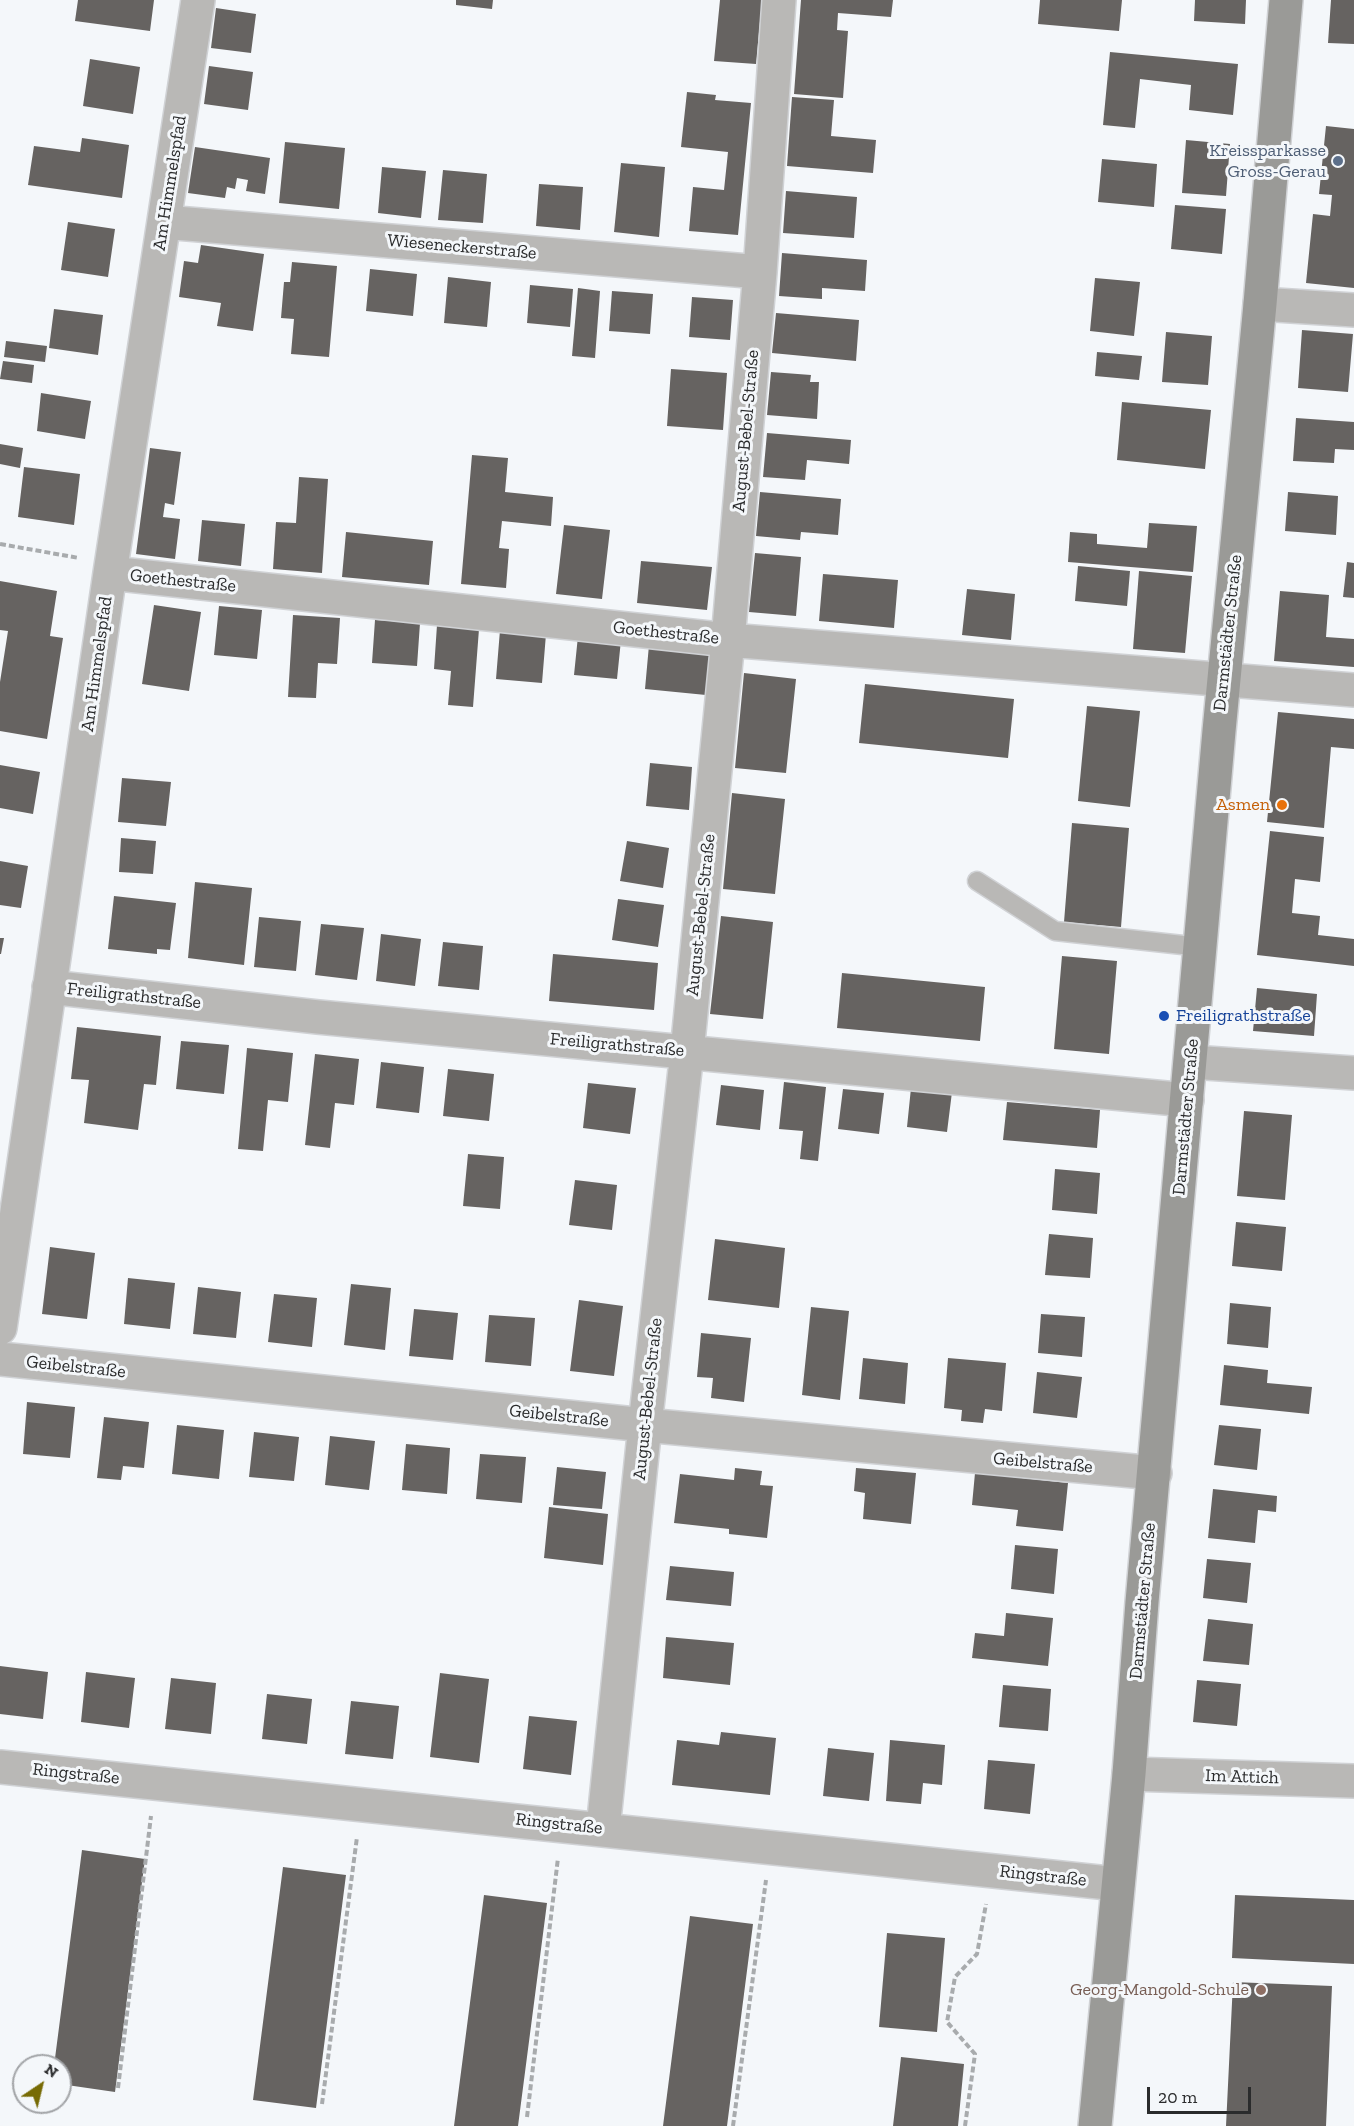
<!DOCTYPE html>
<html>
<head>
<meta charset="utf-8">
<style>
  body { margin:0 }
  #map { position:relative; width:1354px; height:2126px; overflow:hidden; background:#f4f7fa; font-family:"Zilla Slab",serif }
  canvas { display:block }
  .north { position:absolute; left:12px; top:2054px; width:60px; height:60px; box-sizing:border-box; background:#f4f7fa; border:2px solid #a3a5a8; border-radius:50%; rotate:35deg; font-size:16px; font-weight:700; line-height:24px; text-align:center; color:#2a2b2c }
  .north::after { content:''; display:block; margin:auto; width:21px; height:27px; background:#776b05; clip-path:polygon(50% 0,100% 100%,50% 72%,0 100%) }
  .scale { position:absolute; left:1147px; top:2087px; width:104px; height:27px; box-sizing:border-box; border:3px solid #2a2b2c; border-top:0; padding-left:8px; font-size:18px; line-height:21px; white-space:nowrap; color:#2a2b2c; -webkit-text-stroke:4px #f4f7fa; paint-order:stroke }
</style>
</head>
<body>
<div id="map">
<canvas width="1354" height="2126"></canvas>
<div class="north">N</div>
<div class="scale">20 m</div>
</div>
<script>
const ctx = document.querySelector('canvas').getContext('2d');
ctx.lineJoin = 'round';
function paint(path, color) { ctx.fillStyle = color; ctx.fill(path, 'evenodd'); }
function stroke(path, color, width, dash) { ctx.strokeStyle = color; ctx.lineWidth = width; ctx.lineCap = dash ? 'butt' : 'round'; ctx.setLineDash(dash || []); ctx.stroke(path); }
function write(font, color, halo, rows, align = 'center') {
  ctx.font = font + ' "Zilla Slab",serif'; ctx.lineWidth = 6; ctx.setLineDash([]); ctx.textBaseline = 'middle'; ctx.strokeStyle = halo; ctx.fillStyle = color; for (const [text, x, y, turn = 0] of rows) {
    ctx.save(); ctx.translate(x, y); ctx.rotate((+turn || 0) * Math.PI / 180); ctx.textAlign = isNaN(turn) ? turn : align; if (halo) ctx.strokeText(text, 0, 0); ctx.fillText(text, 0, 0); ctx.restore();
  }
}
const building = new Path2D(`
  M78,0H154L150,31L75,21Z
  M456,0H493L492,9L456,5Z
  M720,0H762L756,64L714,61Z
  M801,0H893L891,17L838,13L837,30L848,31L843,98L794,94Z
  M1040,0H1122L1119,31L1038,24Z
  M1195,0H1246L1245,24L1194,21Z
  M1331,0H1354V44L1328,43Z
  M216,8L256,14L251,53L211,48Z
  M1110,52L1238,64L1233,115L1189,110L1191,85L1140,79L1135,128L1103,125Z
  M90,59L140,67L133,114L83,106Z
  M209,66L253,72L248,110L204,104Z
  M687,92L716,95L715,100L751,103L738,235L689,231L693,187L724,190L728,152L681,147Z
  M792,97L834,100L831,136L876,140L873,173L787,166Z
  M1326,126L1354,129V288L1306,283L1313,214L1330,216L1332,195L1319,194Z
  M82,138L129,145L122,198L28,185L34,146L80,152Z
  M1186,140L1230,144L1226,196L1182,193Z
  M285,142L345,148L339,209L279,203Z
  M195,147L270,158L265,194L246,191L248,180L237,178L235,189L227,187L225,198L188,193Z
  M1102,159L1157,164L1154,207L1098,202Z
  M621,163L665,167L659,237L614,232Z
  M382,167L426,171L421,218L378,213Z
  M443,170L487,174L483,223L438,220Z
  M539,184L583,187L580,230L536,226Z
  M786,191L857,197L854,238L783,233Z
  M1175,205L1226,209L1222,254L1171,249Z
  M68,222L115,229L108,277L61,270Z
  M201,245L264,254L253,331L217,326L221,303L179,297L184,261L198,263Z
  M782,253L867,260L865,291L822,288V299L779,296Z
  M292,262L337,266L329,357L291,354L294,319L281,318L284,282H290Z
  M370,269L417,274L413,316L366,311Z
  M448,277L491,282L487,327L444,323Z
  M1095,278L1140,282L1134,336L1090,331Z
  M530,285L573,289L570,327L527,323Z
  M578,288L600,291L595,358L572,356Z
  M612,291L653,294L650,334L609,331Z
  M692,297L733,300L730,340L689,337Z
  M54,309L103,315L98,355L49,348Z
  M776,313L859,320L856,361L772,353Z
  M1302,330L1353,334L1348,392L1298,388Z
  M1166,332L1212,336L1208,385L1162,382Z
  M6,341L47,346L45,362L4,357Z
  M1097,352L1142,356L1139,380L1095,376Z
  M3,361L34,365L32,383L0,379Z
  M671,369L727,373L723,430L667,426Z
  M771,372L811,375L810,382H819L817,419L767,415Z
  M41,393L91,401L85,439L37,431Z
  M1122,402L1211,410L1205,469L1117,460Z
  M1296,418L1354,422V450L1335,449L1334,463L1293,461Z
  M767,433L851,440L849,464L807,460L805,480L763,477Z
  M0,444L23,448L20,468L0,464Z
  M150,448L181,452L174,505L165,503L163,517L180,519L175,559L136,554Z
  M472,455L508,458L505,492L553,497L551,526L502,521L499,548L509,549L506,588L461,584Z
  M24,467L80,474L74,525L18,517Z
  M299,477L328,479L322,573L273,569L276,522L296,523Z
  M760,492L841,499L838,535L801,532L800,540L756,536Z
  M1288,492L1338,496L1336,535L1285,531Z
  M202,520L245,524L241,566L198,561Z
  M1149,523L1197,526L1193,572L1068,562L1070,532L1097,534V544L1147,548Z
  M564,525L610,530L602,599L556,594Z
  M346,532L433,541L429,585L342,577Z
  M755,553L801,557L796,616L749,612Z
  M641,561L712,567L707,610L637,603Z
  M1347,562L1354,563V598L1343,597Z
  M1078,566L1130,571L1127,606L1075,601Z
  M1139,571L1192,576L1185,653L1133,649Z
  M823,574L898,580L894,628L819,621Z
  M0,581L57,591L50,636L63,638L47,739L0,731V682L8,631L0,630Z
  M967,589L1015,594L1011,640L962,635Z
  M1280,591L1329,595L1326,637L1354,639V667L1274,661Z
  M154,605L201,612L189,691L142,684Z
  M219,606L262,610L257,659L214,655Z
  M293,615L340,618L337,664L318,663L316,698L288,697Z
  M375,620L420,623L417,666L372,663Z
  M437,625L479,629L473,707L448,705L451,671L434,669Z
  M500,630L546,634L542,683L496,679Z
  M578,636L621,640L617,679L574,675Z
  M649,645L710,650L706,695L645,689Z
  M744,673L796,679L786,773L735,768Z
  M865,684L1014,699L1008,758L859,743Z
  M1087,706L1140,711L1130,807L1078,801Z
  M1278,712L1354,719V749L1331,747L1324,828L1267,822Z
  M650,763L692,767L689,810L646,806Z
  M0,765L40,772L33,814L0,808Z
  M122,778L171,782L166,826L118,822Z
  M732,793L785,799L775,894L723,889Z
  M1072,823L1129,828L1121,927L1064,922Z
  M1270,831L1324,837L1320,882L1295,879L1292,913L1320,916L1318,935L1354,939V966L1257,955Z
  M121,838L156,841L153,874L119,872Z
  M627,841L669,848L663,888L620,881Z
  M0,861L28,866L21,908L0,905Z
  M195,882L252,888L244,965L188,958Z
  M114,896L176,903L170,950L157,949V954L108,949Z
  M618,899L664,905L658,947L612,940Z
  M721,916L773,922L763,1019L710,1014Z
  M259,917L301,921L296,971L254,967Z
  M321,924L364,928L357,980L315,975Z
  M381,934L421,939L415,986L376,981Z
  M0,938H4L1,954H0Z
  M443,942L483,946L479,990L438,986Z
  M553,954L658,963L654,1010L549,1001Z
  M1062,956L1117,961L1109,1054L1054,1049Z
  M842,973L985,987L980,1041L837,1028Z
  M1257,988L1317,994L1314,1036L1253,1031Z
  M77,1027L161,1036L156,1085L144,1084L138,1130L84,1123L89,1080L71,1079Z
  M181,1041L229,1045L224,1094L176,1089Z
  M247,1048L293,1053L288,1102L268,1100L263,1151L238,1149Z
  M315,1054L359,1059L354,1105L335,1103L330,1148L305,1145Z
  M381,1062L424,1067L419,1113L376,1108Z
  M448,1069L494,1074L489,1121L443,1116Z
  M784,1082L826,1087L818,1161L800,1159L803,1131L779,1129Z
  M588,1083L636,1088L630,1134L583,1128Z
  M721,1085L764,1090L760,1130L716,1125Z
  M911,1088L952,1092L947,1132L907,1127Z
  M843,1089L884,1093L879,1134L838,1129Z
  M1007,1102L1100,1110L1097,1148L1003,1140Z
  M1244,1111L1292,1115L1285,1200L1237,1196Z
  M468,1154L504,1157L500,1209L463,1206Z
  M1055,1169L1100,1173L1097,1214L1052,1210Z
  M575,1180L617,1185L612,1230L569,1225Z
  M1236,1222L1286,1227L1282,1271L1232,1266Z
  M1049,1234L1093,1238L1090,1278L1045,1275Z
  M715,1239L785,1248L779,1308L708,1300Z
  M50,1247L95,1253L87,1319L42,1314Z
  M128,1278L175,1283L170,1329L124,1324Z
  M351,1284L391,1288L385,1350L344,1345Z
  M198,1287L241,1292L236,1338L193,1334Z
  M274,1294L317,1298L312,1347L268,1342Z
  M579,1300L623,1306L614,1376L570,1371Z
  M1230,1303L1271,1307L1268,1348L1227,1344Z
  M811,1307L849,1311L840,1400L802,1395Z
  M414,1309L458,1313L453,1360L409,1356Z
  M1041,1314L1085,1317L1082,1357L1038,1353Z
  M489,1315L535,1318L531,1366L485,1362Z
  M701,1333L751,1338L744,1402L711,1398L713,1378L697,1377Z
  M863,1358L908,1363L905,1404L859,1399Z
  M948,1358L1006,1363L1002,1411L985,1409L983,1423L961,1421L962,1410L944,1408Z
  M1224,1365L1268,1370L1267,1383L1312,1387L1309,1414L1220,1405Z
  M1037,1372L1082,1377L1077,1418L1033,1413Z
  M27,1402L75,1407L70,1458L23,1454Z
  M104,1417L149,1422L144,1468L123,1466L121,1480L97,1478Z
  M177,1425L224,1430L219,1479L172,1474Z
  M1219,1425L1261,1429L1257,1470L1214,1465Z
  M254,1432L299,1437L294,1481L249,1477Z
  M330,1436L375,1441L369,1490L325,1485Z
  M406,1444L450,1448L447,1494L402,1490Z
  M480,1454L526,1457L522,1503L476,1499Z
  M557,1467L606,1472L602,1509L553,1505Z
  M735,1468L762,1471L760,1485L773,1486L767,1538L729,1534V1529L674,1523L680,1474L734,1480Z
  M856,1468L916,1473L911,1524L863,1519L865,1493L854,1491Z
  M975,1473L1068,1483L1063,1531L1016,1526L1018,1510L972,1505Z
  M1213,1489L1277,1496L1276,1512L1258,1510L1255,1543L1208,1538Z
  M549,1507L608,1514L603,1565L544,1558Z
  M1015,1545L1058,1549L1054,1594L1011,1589Z
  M1207,1559L1251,1563L1247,1603L1203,1598Z
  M670,1566L734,1572L731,1606L666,1600Z
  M1006,1613L1053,1618L1048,1666L972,1658L975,1633L1004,1636Z
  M1208,1619L1253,1624L1249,1665L1203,1661Z
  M666,1637L734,1643L730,1685L663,1678Z
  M0,1666L48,1672L43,1719L0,1714Z
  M86,1672L135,1678L129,1728L81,1722Z
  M440,1673L489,1679L479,1763L430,1757Z
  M171,1678L216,1683L211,1734L165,1729Z
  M1197,1680L1241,1684L1237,1726L1193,1722Z
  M1003,1685L1051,1689L1048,1731L999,1727Z
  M267,1694L312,1699L307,1744L262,1739Z
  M351,1701L399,1706L393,1759L345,1754Z
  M529,1716L577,1721L571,1775L523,1769Z
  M721,1732L776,1738L770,1795L672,1785L677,1740L719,1745Z
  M890,1740L945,1745L942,1785L923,1783L921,1804L886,1801Z
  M828,1748L874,1753L869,1801L823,1796Z
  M988,1760L1035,1764L1030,1814L984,1809Z
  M82,1850L145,1859L115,2092L60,2084V2066H54Z
  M283,1867L346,1875L316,2108L253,2100Z
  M484,1895L547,1903L518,2126H454Z
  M1235,1895L1354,1900V1964L1232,1958Z
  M690,1916L753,1924L727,2126H663Z
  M887,1933L945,1938L937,2032L879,2027Z
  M1233,1982L1332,1986L1326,2126H1226Z
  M901,2057L964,2064L958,2126H893Z`);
const path = new Path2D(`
  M0,544L79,558
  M118,2088L151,1816
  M322,2104L357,1837
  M527,2117L558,1858
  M733,2126L766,1880
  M965,2126L975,2054L947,2022L955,1977L977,1954L986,1904`);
const lane = new Path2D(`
  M977,881L1055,931L1201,947`);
const street = new Path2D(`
  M164,222L760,272
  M1260,304L1354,310
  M110,573L728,640L1354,690
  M49,987L318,1017L1187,1100
  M1191,1062L1354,1073
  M0,1328L110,573L198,0
  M0,1359L645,1425L1155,1473
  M0,1767L1118,1884
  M1129,1774L1354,1781
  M603,1829L645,1425L687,1052L728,640L760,272L779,0`);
const secondary = new Path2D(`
  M1095,2126L1129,1774L1142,1602L1219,731L1260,304L1286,0`);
const markers = [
  [1338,161,6,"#5c6f8a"],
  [1282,805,6,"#e8710a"],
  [1164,1016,6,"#1a4fb4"],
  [1261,1990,6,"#8d6e63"]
];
const serviceNames = [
  ["Kreissparkasse",1326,151],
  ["Gross-Gerau",1326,172]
];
const streetNames = [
  ["Am Himmelspfad",170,183,-81],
  ["Wieseneckerstraße",462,247,5],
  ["August-Bebel-Straße",746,431,-85],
  ["Goethestraße",183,581,6],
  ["Goethestraße",666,633,6],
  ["Darmstädter Straße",1228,633,-84],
  ["Am Himmelspfad",97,664,-82],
  ["August-Bebel-Straße",701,915,-84],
  ["Freiligrathstraße",134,996,6],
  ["Freiligrathstraße",617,1045,5],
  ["Darmstädter Straße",1186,1117,-85],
  ["Geibelstraße",76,1367,6],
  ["August-Bebel-Straße",648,1399,-84],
  ["Geibelstraße",559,1416,6],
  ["Geibelstraße",1043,1463,5],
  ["Darmstädter Straße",1143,1601,-85],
  ["Ringstraße",76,1774,6],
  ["Im Attich",1242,1777,2],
  ["Ringstraße",559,1824,6],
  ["Ringstraße",1043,1876,6]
];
const foodNames = [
  ["Asmen",1270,805]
];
const transitNames = [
  ["Freiligrathstraße",1176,1016]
];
const educationNames = [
  ["Georg-Mangold-Schule",1249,1990]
];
paint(building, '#666361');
stroke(lane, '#d0d2d5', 21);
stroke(street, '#d0d2d5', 36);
stroke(secondary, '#d0d2d5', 36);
stroke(path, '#a8abad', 4, [6, 3]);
stroke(lane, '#b9b8b6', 18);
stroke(street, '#b9b8b6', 33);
stroke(secondary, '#9a9a97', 33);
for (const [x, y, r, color] of markers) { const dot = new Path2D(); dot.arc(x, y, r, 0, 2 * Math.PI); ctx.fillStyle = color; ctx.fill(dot); stroke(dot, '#f4f7fa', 2); }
write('18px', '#4e5e75', '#f4f7fa', serviceNames, 'right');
write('18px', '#2a2b2c', '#f4f7fa', streetNames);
write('18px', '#c56008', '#f4f7fa', foodNames, 'right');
write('18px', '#164399', '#f4f7fa', transitNames, 'left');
write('18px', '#785e54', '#f4f7fa', educationNames, 'right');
</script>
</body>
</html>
